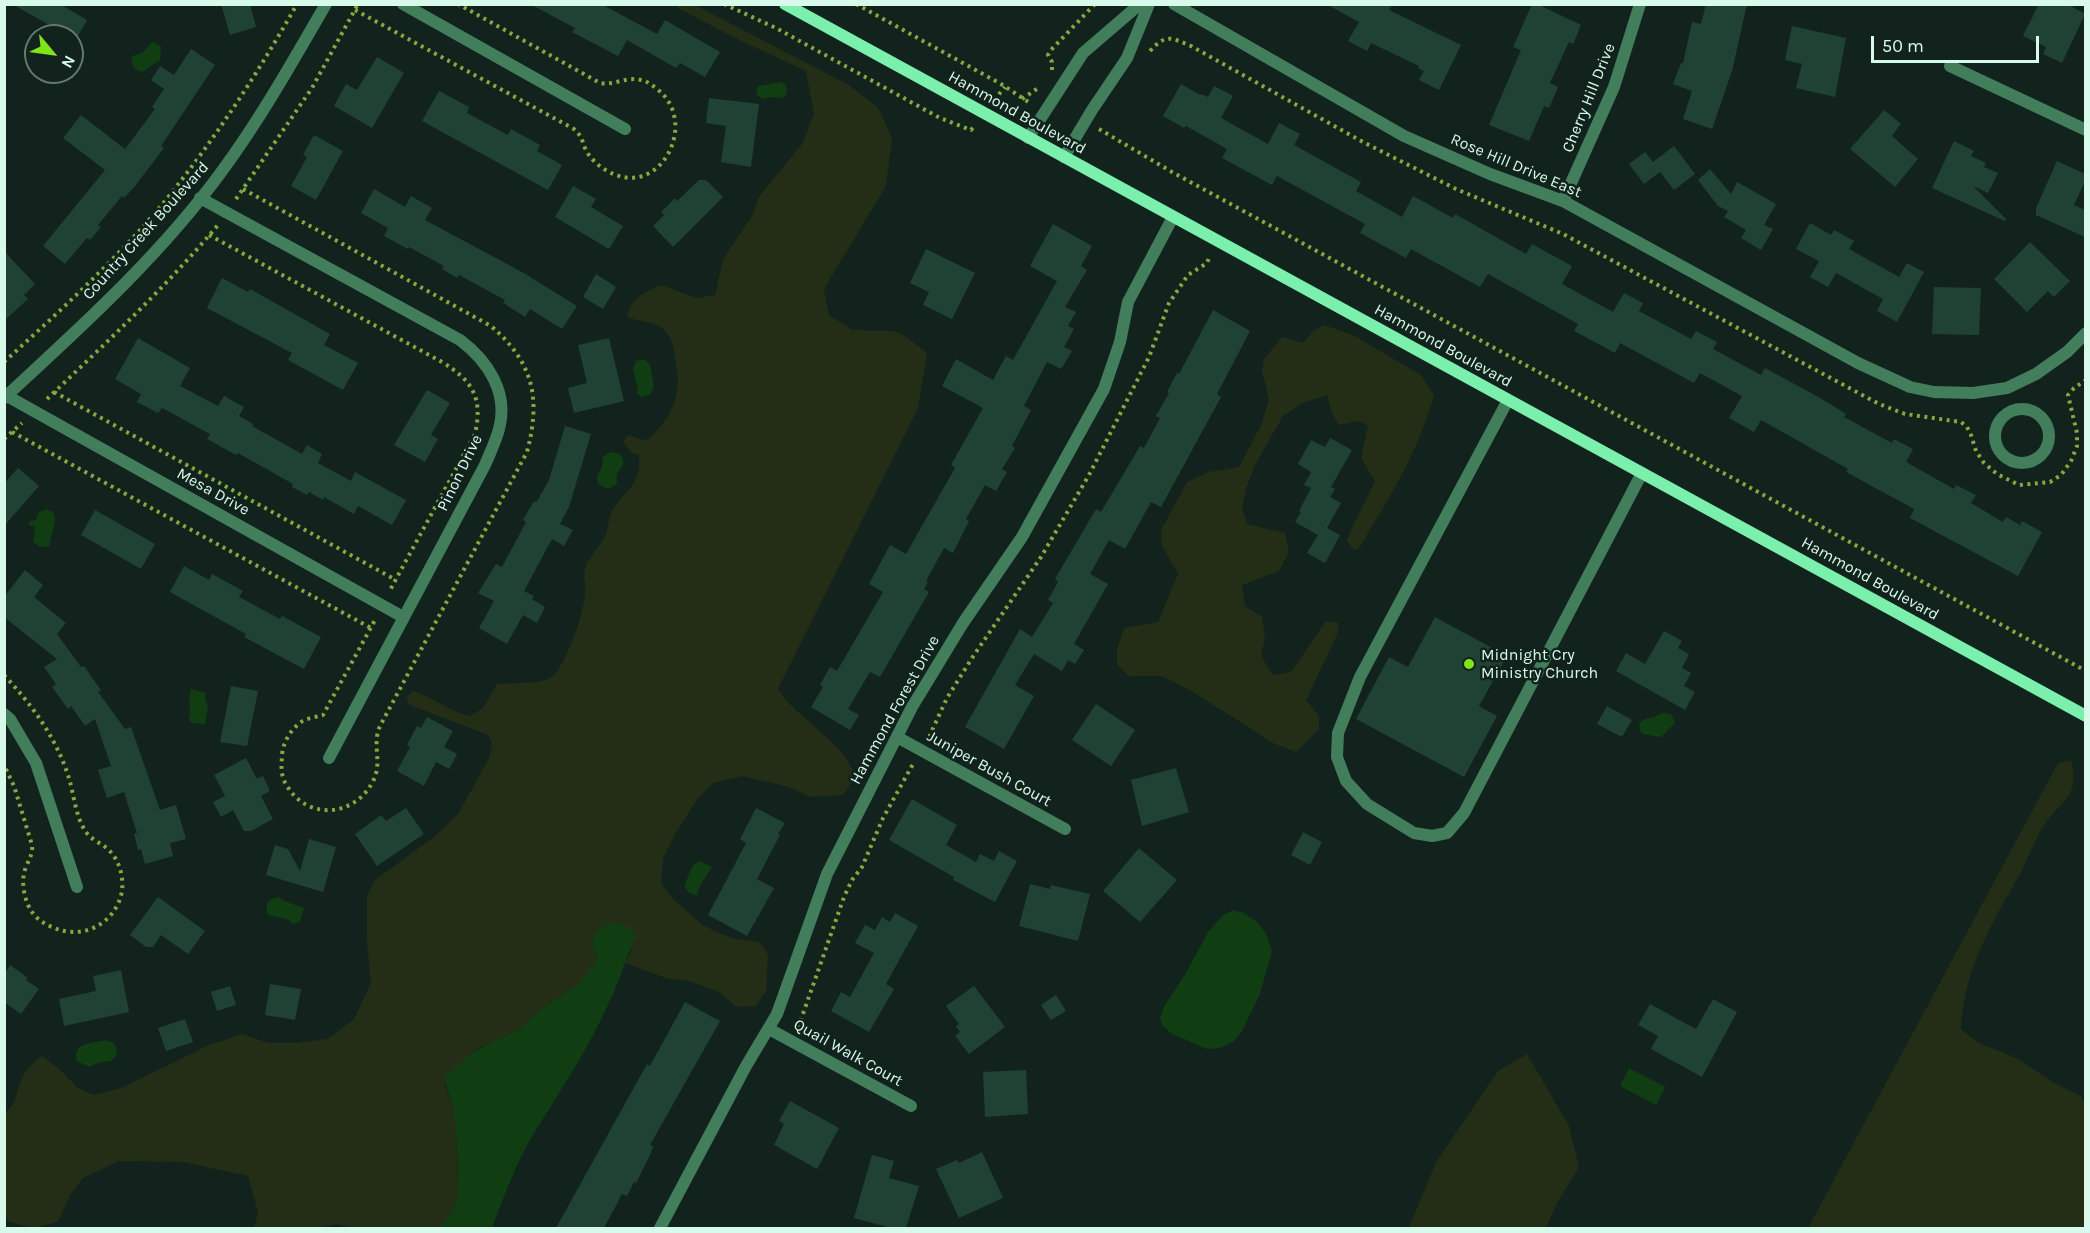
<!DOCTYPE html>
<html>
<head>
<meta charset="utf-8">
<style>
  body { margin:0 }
  #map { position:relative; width:2090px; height:1233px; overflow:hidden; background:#11231c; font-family:Karla,sans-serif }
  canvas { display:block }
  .frame { position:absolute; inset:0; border:6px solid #d8faea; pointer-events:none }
  .north { position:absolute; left:24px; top:24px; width:60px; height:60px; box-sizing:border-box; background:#11231c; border:2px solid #61796e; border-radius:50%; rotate:119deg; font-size:16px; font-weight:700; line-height:24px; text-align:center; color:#d8faea }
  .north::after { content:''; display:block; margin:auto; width:21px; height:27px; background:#80e41b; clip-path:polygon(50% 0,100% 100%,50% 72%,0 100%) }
  .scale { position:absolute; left:1871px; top:36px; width:168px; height:27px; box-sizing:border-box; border:3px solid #d8faea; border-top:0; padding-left:8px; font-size:18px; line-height:21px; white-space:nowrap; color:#d8faea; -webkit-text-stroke:4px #11231c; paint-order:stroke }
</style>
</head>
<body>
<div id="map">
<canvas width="2090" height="1233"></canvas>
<div class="frame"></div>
<div class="north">N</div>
<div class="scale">50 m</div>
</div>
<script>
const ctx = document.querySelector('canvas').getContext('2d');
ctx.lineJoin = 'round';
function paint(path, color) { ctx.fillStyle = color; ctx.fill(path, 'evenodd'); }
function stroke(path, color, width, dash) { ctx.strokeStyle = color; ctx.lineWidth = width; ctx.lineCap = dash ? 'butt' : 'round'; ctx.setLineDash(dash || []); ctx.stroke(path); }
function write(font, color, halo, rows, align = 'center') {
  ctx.font = font + ' Karla,sans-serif'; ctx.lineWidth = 5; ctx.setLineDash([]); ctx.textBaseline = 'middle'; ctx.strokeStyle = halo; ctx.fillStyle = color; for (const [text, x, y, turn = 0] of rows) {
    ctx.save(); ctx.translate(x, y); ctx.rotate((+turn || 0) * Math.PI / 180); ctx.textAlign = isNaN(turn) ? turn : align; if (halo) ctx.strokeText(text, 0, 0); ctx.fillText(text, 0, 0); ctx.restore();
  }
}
const green = new Path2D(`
  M678,5H695L849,85L876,106L881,113L892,139L886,186L824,289L829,315L851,329L870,331H894L905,336L927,353L918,408L778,689C796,719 847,743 855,777L843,795L811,797L789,787L742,776L713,783L696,801L677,831L663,858L661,883L672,898L704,926L731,938L759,942L768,954L766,991L756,1006L737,1007L717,991L686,980L668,979L625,963L632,950L593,936C591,947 599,952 596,962C589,983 561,994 545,1007C535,1014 527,1025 517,1031C503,1040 484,1042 472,1053C462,1063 454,1075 445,1085L452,1103L456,1121L458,1195L449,1219L438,1228H355L337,1224L317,1228H254L258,1212L248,1176L184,1162L119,1161L83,1178L70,1195L58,1222L32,1228L8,1221L5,1214V1113C18,1102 14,1097 20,1083C24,1071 32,1063 42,1056L58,1068L78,1088L94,1095L121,1088L207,1046L242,1034L269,1043H297L327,1039L354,1019L371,983L367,942V895L375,880L435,836L458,814L489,758L492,744L488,735L410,705L406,698L413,691C433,697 449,711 470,716L483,708L497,684C511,682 545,686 555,674C568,658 584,613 585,593C586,585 583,576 585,569C588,556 601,546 606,534C609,527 608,518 612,511C625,489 641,487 639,455L632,453L623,442L628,435L647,441C675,413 682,396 675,357C673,345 672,337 662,328C654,321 637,322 627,317C630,299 644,292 661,285L697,298L715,295L723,259L752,216L760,195L803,143L814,113L806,71L733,37L678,8Z
  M1324,325L1353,335L1421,375L1434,395C1419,451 1389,499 1359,548L1354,550L1347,541C1354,520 1366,502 1375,481L1361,458L1368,426L1359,421L1339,425L1332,413L1327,395L1303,403L1283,416L1255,465L1246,489L1242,507L1247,524L1285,533L1289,552L1279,571L1242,585L1245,606L1262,617L1265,638L1261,656L1273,675L1291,672L1326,621L1339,623L1337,635L1306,700L1319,716V729L1296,752L1273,743L1190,690L1161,676H1129L1117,664V649L1124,628L1158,622L1178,574L1161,544L1162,528L1187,482L1209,472L1239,467L1261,425L1269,399L1262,371L1264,359L1282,337L1303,343L1313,331Z
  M2071,760C2074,769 2075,781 2071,791C2065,804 2050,814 2043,827C2034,841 2029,857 2021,872C1993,921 1963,971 1961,1029L1977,1042L2018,1059L2054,1083L2081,1096L2085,1104V1228H1808L2058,763Z
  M1527,1054L1569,1126L1579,1167L1557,1203L1546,1228H1409L1436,1162L1498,1071Z`);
const water = new Path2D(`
  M154,42L161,47L160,60L142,72C133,70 131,65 132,56L142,53L151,43Z
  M780,82L785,84L787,89L786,95L782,98L773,97L764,99L758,96L756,90L759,86Z
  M644,359L650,365L654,387L650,395L641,397L636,393L638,391L633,368L636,361Z
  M611,452L620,454C628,465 620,466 617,475C616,478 617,481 617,484L608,489L598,484L597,476L602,467L603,457Z
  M46,509L53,512C59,523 49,535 50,546L40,547L33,542L35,527L29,525V521L36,520L38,513Z
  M191,689L206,693L205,699L208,706L205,724L192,723L189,720C192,709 187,700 191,689Z
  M1661,713H1667L1672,715L1675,723L1661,737L1642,734L1639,729L1640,722C1647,716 1653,720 1661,713Z
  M699,861L712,867L700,886L697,896L688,892L684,886L693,865Z
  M279,897L284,901L304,908L300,922L292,924L290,920L268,915C265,905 266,899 279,897Z
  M1233,910L1244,913L1258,923L1266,934L1272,951L1260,994L1242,1031L1233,1042L1220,1048L1207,1049L1172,1034L1162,1025L1160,1017L1165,1005L1186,973L1208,932L1223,915Z
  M612,923L629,927L635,935C632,947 627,957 623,969C601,1029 568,1079 534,1133C516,1163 504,1196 492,1228H438C448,1220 454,1210 457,1197C460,1183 456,1118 452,1103C450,1094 445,1087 445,1077L472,1053L493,1041L517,1031L544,1007L578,984L595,963L597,954L592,944L593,936L602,927Z
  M105,1040L114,1043C118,1050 118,1056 111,1061L98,1063L89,1067L77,1061C72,1042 92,1044 105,1040Z
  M1629,1068L1665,1087L1656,1105L1620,1086Z`);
const building = new Path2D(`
  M12,4H60L87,20L78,36H48L53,27Z
  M221,4H250L256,27L230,35Z
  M530,4H601L657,34L665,20L720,52L705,77L680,63L676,68L627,40L618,56L572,32L575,28Z
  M1326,4H1392L1389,10L1461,45L1439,90L1419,80L1424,71L1418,68L1419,66L1371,43L1367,51L1348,41L1359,22Z
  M1532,4H1537L1581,25L1573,44L1569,42L1550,83L1558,87L1549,108L1544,106L1529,141L1489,125L1521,50L1513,47Z
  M1706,4H1747L1732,71L1712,129L1683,119L1692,91L1673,84L1681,63H1683L1692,22L1701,24Z
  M2039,4H2067L2085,14L2062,63L2043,54L2046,47L2023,36Z
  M1792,26L1846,38L1835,97L1796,88L1802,64L1785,60Z
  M191,49L215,65L161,146L164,148L135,186L124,198L122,196L98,225L101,227L90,240L87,238L65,264L43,246L105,170L63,138L81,115L125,149L155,109L152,107L164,89L151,80L160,66L174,75Z
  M377,57L404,73L372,128L334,106L346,84L357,90Z
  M1181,84L1200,95L1201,94L1208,97L1214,86L1233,96L1221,118L1268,144L1279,123L1300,134L1294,145L1361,182L1356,191L1402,217L1413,196L1453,218L1455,214L1526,254L1532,244L1572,266L1562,284L1613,312L1624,293L1643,303L1639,311L1691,339L1696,331L1717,342L1713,349L1761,375L1765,368L1822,399L1846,414L1844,417L1892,443L1894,439L1913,449L1906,462L1954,489L1956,485L1976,495L1971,503L2003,522L2006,517L2020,525L2022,521L2042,532L2018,576L1910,518L1914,509L1846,472L1848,469L1761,420L1754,432L1729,418L1742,396L1700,373L1694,383L1620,343L1615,353L1574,331L1578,324L1488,274L1480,287L1411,249L1406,258L1360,233L1365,224L1277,176L1272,185L1222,158L1227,149L1186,126L1184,128L1163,116Z
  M439,91L469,107L467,113L508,135L511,129L540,145L537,151L562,165L548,190L422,121Z
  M709,98L759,104L751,167L721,162L726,126L706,123Z
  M1884,110L1901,124L1892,136L1918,159L1895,187L1850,149Z
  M314,135L343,151L316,200L291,186L307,157L303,155Z
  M1954,141L1974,151L1971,156L1986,163L1984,167L1998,173L1988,193L1973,186L2006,219L2005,221L1932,188Z
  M1674,146L1695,174L1674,190L1660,172L1644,184L1629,164L1645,152L1653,162Z
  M2057,161L2085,174V181L2074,205L2085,210V237L2036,215V208Z
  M1710,169L1731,194L1737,182L1776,204L1764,225L1773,229L1761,250L1741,238L1746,230L1724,217L1728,211L1718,206L1698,180Z
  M699,180H706L723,197L673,247L653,226L664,215L661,212L675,198L677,201Z
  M573,186L596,199L591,207L623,226L609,249L555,217Z
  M374,189L405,207L411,196L432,208L425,220L522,272L577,306L562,329L530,309L525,317L503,303L505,300L459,275L457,278L442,269L444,266L409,247L408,249L384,236L388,228L361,213Z
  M1810,223L1831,235L1834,230L1854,241L1849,249L1899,277L1907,263L1924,272L1897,322L1877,311L1883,299L1836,273L1828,287L1810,277L1819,261L1796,249Z
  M1053,224L1092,246L1081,266L1087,270L1065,307L1076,312L1068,326L1074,329L1064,347L1072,351L1061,369L1047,362L1024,406L1031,410L1012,446L1015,448L1002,469L1007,472L996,491L985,485L966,519L969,521L953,553L944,548L926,581L928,582L924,589L929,592L880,677L870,672L848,709L859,715L850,730L811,707L823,687L820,685L830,667L837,671L883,592L869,584L890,545L906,554L955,468L951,465L983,408L942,386L956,359L993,380L1006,356L1013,360L1057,281L1030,266Z
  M2030,242L2070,281L2054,297L2048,291L2027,312L1994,279Z
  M926,249L975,273L952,319L923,305L929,292L910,283Z
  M4,251L35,284L24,295L28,299L4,321Z
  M596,274L616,287L603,309L583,297Z
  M222,278L248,292L250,289L330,334L324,345L358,363L343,390L288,360L292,353L207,308Z
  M1934,287L1981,288L1979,335L1932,334Z
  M1213,310L1250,331L1217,394L1221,397L1161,507L1151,502L1125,549L1109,540L1090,574L1108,584L1074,644L1084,650L1075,664L1068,660L1062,671L1034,654L1015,685L1034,696L1004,749L965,727L1020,629L1032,637L1053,603L1048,600L1058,582L1055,579L1096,509L1101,512L1140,446L1144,448L1160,418L1156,416L1169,393L1167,392L1177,373L1179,374Z
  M138,338L190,368L180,386L218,406L224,396L244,407L239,416L253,424L252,426L302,454L307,445L322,454L318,463L351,481L355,472L406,500L392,525L358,506L354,514L324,497L323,500L309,492L307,495L292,487L293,484L238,453L236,455L207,439L210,434L162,408L158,413L137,402L141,394L115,379Z
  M609,338L624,401L574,413L568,388L587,383L578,345Z
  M427,390L450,403L431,435L438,439L425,462L394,445Z
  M565,426L591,434L569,507L560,524L573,530L564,546L552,539L524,591L534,596L532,599L545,607L537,623L523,615L507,644L479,628L494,601L478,593L496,564L502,567L526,522L523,520L534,501L536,503L549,480Z
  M1330,438L1352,450L1331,487L1335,489L1330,497L1341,503L1327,528L1340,535L1325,563L1307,553L1318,535L1295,522L1301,512L1299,511L1311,488L1304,485L1311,472L1298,464L1311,440L1325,447Z
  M18,468L39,486L4,526V484Z
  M95,510L155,544L141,569L81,535Z
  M184,566L209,580L212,574L243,591L239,597L280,619L282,616L321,637L304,669L244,637L246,634L170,592Z
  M25,570L43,585L34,597L66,623L57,634L81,667L84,666L101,690L98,692L125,729L131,727L160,810L176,805L186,839L170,843L173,856L145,864L141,849L138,850L134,834L137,833L124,792L107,798L98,770L111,766L95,719L85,726L71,706L68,709L52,687L56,684L44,667L57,659L4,617V597Z
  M1435,617L1507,656L1479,706L1497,716L1464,777L1356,719L1389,657L1408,667Z
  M1664,631L1682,641L1678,648L1689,654L1682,668L1691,673L1684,686L1695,692L1685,710L1616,671L1626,653L1645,664Z
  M231,686L258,691L247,746L220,742Z
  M1096,704L1135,730L1111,766L1072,740Z
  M1607,706L1632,720L1622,737L1597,724Z
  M427,717L453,731L444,747L457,754L449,769L436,762L424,786L397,771L410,747L407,745L417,726L421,728Z
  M246,758L257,779L263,776L270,791L261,796L273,819L251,831H244L233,810L221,817L213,802L225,796L214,775Z
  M1176,768L1189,812L1142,826L1131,780Z
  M912,799L957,825L946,845L976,862L980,854L994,861L999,851L1017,861L995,902L953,880L954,877L889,840Z
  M406,808L424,834L377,866L355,834L381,815L386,821Z
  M756,808L785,823L778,834L780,835L757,879L774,888L747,936L708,915L746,843L740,839Z
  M1303,832L1322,842L1310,865L1291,855Z
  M309,839L336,847L323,892L266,875L275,845L288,849L300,871Z
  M1139,848L1177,880L1140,922L1103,891Z
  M1030,884L1050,889L1051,885L1090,894L1078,941L1019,926Z
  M158,897L205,931L188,954L161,935L153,947H146L130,935Z
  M895,913L918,926L886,984L894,989L869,1032L831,1011L841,992L850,997L874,953L855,943L865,925L875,930L882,917L890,922Z
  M10,965L28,978L26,980L39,989L21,1014L4,1002V975Z
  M121,970L129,1012L64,1026L59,999L96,991L93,976Z
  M270,984L301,989L295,1020L265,1015Z
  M230,986L236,1005L217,1011L211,992Z
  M974,986L1005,1027L969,1054L955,1036L960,1032L956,1026L959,1024L946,1006Z
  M1056,995L1066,1011L1051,1020L1041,1005Z
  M1713,999L1737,1012L1702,1077L1651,1049L1658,1036L1638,1025L1650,1004L1696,1029Z
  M685,1002L720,1021L650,1145L653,1146L651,1153L636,1183L634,1182L627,1196L622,1194L604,1228H556L647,1064L650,1066Z
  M185,1019L193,1042L166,1051L158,1028Z
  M1026,1070L1028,1114L985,1117L983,1072Z
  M790,1101L839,1128L817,1169L774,1145L784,1124L779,1121Z
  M982,1152L1003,1198L959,1218L936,1169L957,1160L959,1163Z
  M872,1155L894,1161L889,1178L919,1186L906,1228H891L854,1218Z`);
const path = new Path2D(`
  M724,4L776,28L940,118L971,130L975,125
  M856,4L1001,84L1030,103
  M355,10L574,129C581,135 582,140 585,148C590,160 604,171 616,175C664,193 698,120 657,89C652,85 647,81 641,80C627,76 613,86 600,83L458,4
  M1150,51C1166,33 1172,38 1191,46L1363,142L1456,189L1563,234L1879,404L1905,414L1961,422L1967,427L1971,435L1976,451L1984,463L1997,474L2019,485L2050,482L2061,475L2071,461L2077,446V433L2068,395L2074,388L2086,380
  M1052,70V62L1048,55L1050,51L1095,4
  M1022,99L1038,88
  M994,100L1005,87
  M1099,129L1172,172L2086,671
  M243,189L491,326C534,363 541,399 527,452L380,726C371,747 384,762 372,783C353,818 305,820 286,784C281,777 281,766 282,757C282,744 290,730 301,722C307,718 316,717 323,715L375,620
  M236,199L312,88L358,4
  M209,235L442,362C473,381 483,398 475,434L389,592
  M4,362C60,311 117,259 165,201C215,139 258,73 297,4
  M54,392L396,580
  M47,399C106,343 165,288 218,225
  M12,432L371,628
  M4,439L22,423
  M4,675C32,705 55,736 68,775C74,793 75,816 86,832C90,838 98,842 104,846C118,856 124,874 122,891C116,924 82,941 52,927C42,923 34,917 29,907C23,894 21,879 26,867C29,859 33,854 32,845L14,786L4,765
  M929,737L947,698L972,658L1041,557L1089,475L1149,357L1169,303L1188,275L1207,263L1210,255
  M798,1028L844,897L852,880L862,867L883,818L913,764`);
const lane = new Path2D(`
  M1508,400L1360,677L1338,733L1337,757L1346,781L1367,804L1414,833L1432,836L1447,833L1464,813L1642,473`);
const street = new Path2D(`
  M403,4L625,129
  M1174,4L1404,136L1490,174L1563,201L1858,363L1910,387L1934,392L1973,393L2007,388L2036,374L2067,352L2086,333
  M1950,66L2086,130
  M1028,138L1083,53L1140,4
  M1064,157L1092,110L1127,58L1149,4
  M200,198L460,340C488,361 509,393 499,429C496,441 490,453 485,465L329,758
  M1563,201L1614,87L1640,4
  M7,396L403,617
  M4,398C81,327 160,256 222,171C261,118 293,61 326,4
  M1995 436a27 27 0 1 1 54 0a27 27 0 1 1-54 0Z
  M4,714L10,719L36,763L77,887
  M897,737L1065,829
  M769,1029L911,1106
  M660,1228L746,1066L777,1014L827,874L912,707L963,623L1022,537L1104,389L1120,342L1128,302L1173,217`);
const secondary = new Path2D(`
  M785,4L2086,716`);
const markers = [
  [1469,664,6,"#80e41b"]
];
const streetNames = [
  ["Cherry Hill Drive",1589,98,-68],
  ["Hammond Boulevard",1017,113,29],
  ["Rose Hill Drive East",1516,166,23],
  ["Country Creek Boulevard",146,231,-48],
  ["Hammond Boulevard",1443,346,29],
  ["Pinon Drive",460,473,-64],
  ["Mesa Drive",213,492,29],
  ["Hammond Boulevard",1870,579,29],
  ["Hammond Forest Drive",895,710,-61],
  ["Juniper Bush Court",989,769,29],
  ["Quail Walk Court",848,1053,29]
];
const poiNames = [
  ["Midnight Cry",1481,655],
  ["Ministry Church",1481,673]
];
paint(green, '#242d15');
paint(water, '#103e12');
paint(building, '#204234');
stroke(path, '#85a93e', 4, [3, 4.5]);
stroke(lane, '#427d5c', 12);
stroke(street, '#427d5c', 12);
stroke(secondary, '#7befac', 12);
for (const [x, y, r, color] of markers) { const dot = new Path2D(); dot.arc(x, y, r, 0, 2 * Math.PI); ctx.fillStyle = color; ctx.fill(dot); stroke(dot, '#11231c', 2); }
write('16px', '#d8faea', '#11231c', streetNames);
write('16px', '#d8faea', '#11231c', poiNames, 'left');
</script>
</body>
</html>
